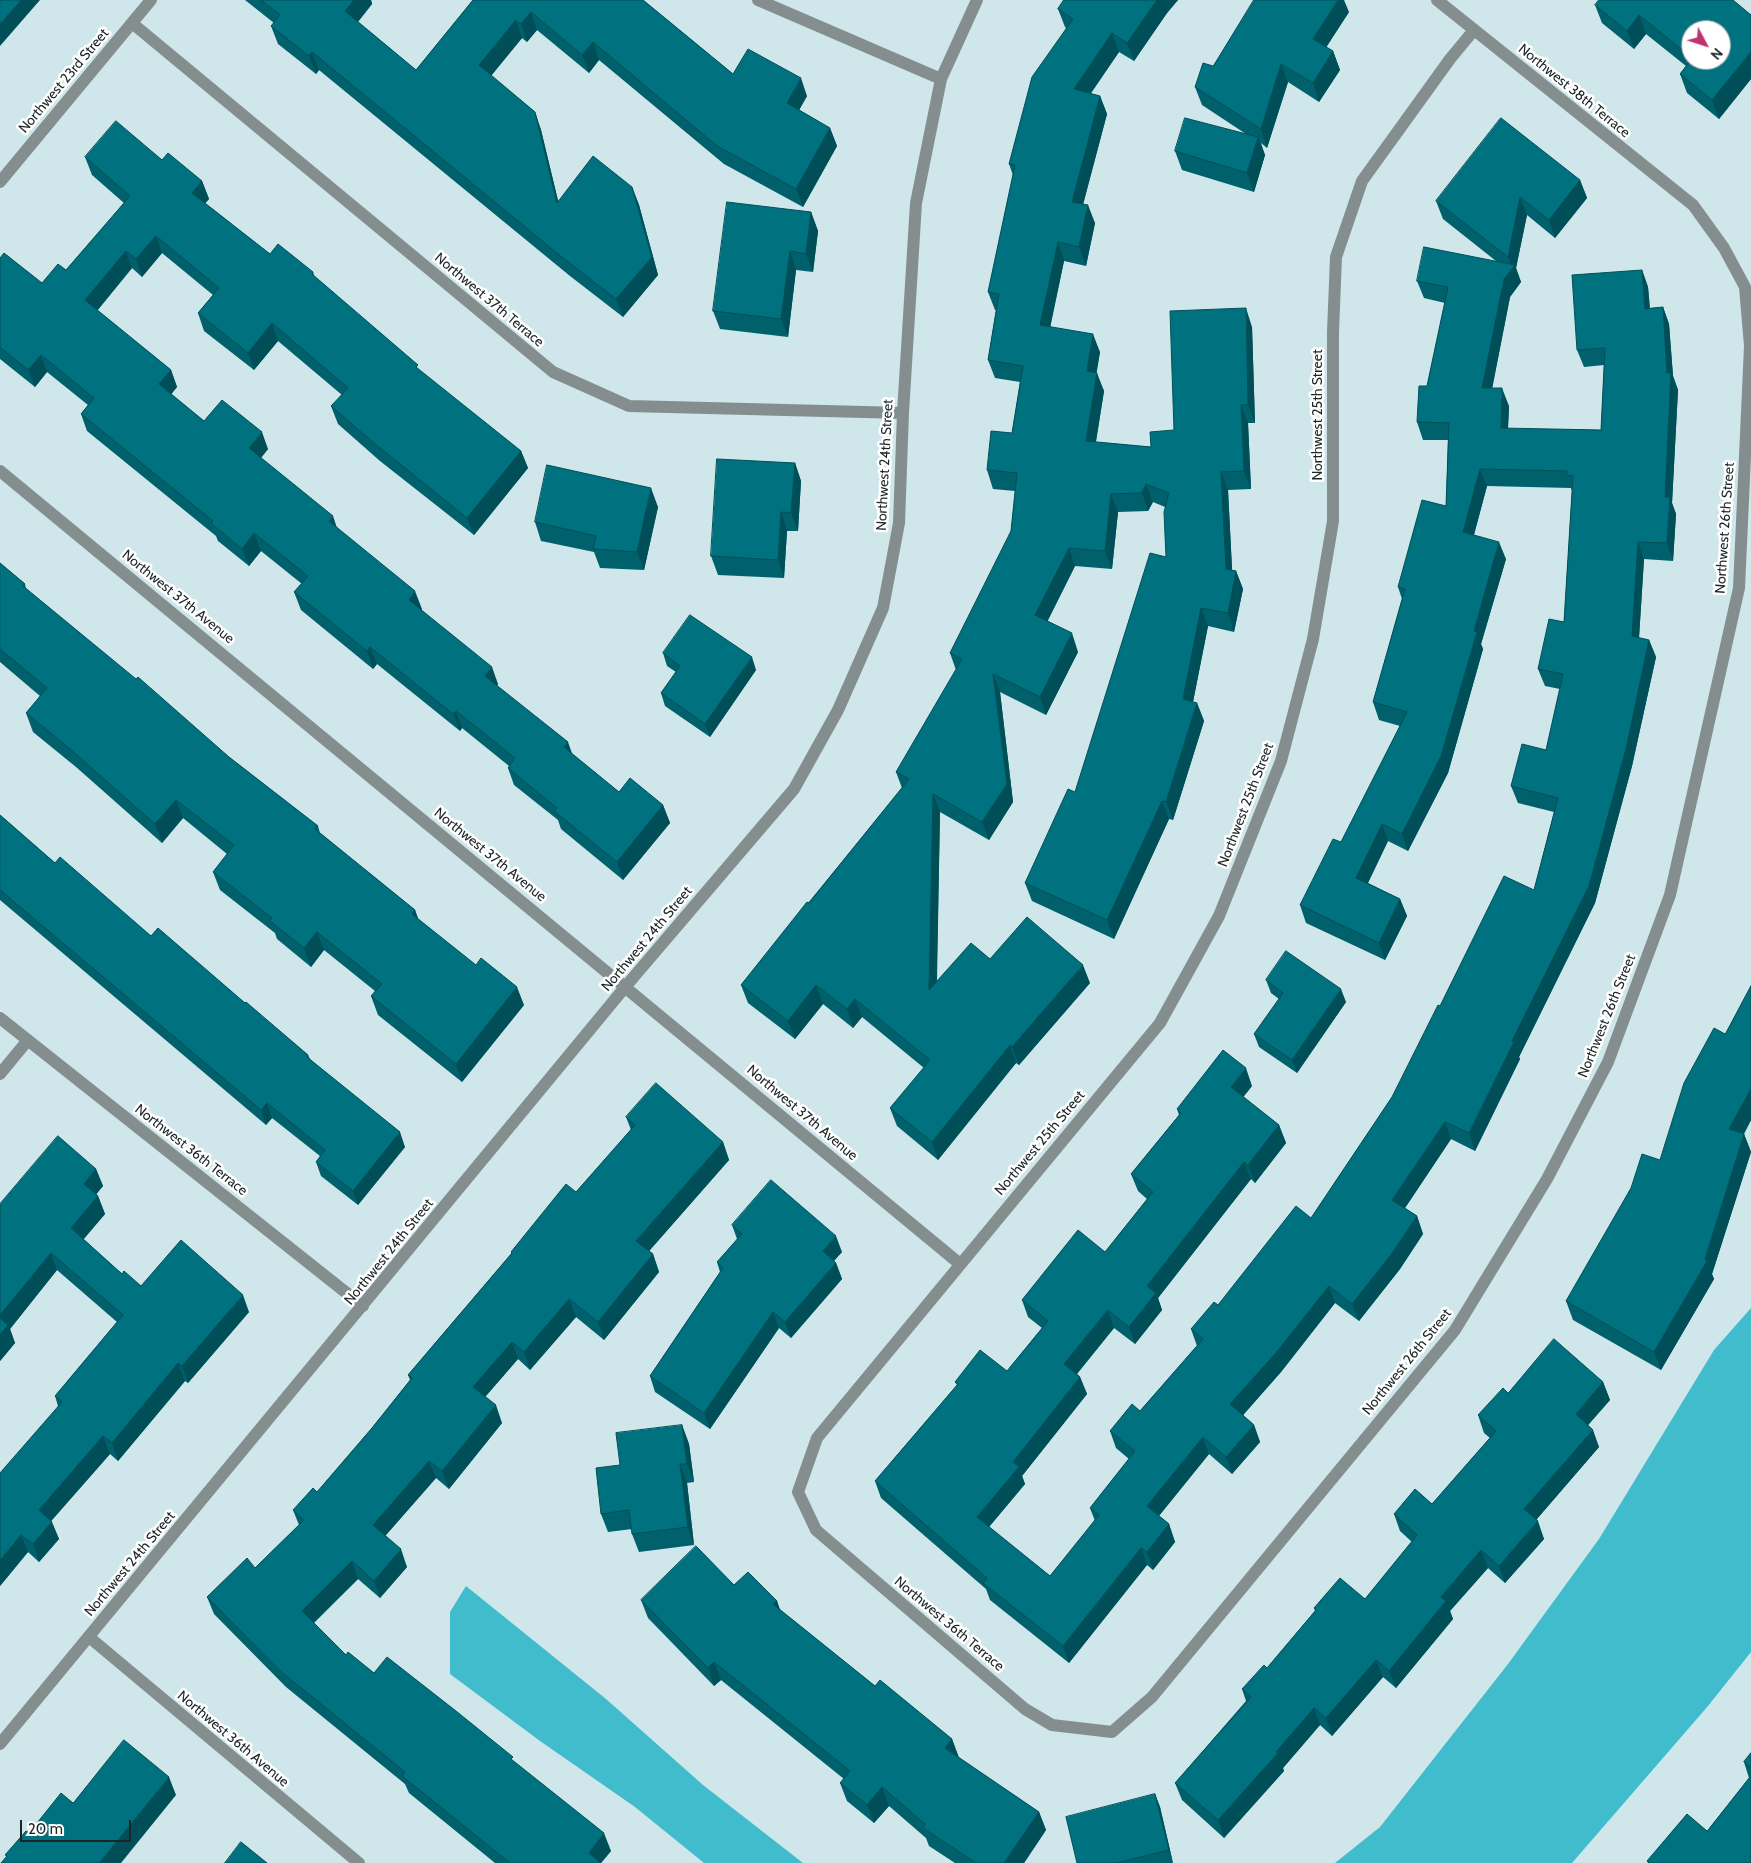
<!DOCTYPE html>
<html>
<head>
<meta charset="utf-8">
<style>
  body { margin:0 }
  #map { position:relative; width:1751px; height:1863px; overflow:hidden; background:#cfe6ea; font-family:Cabin,sans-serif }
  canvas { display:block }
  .north { position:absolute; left:1681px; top:20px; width:50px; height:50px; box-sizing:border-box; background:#fff; border:1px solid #a5a8a9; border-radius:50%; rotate:130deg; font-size:14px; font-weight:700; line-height:20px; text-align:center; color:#1d2627 }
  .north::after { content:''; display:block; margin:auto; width:18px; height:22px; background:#bc3470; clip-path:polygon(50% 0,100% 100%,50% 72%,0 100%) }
  .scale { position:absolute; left:20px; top:1820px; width:111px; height:22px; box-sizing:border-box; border:2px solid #1d2627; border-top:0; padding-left:6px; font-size:15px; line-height:18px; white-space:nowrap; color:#1d2627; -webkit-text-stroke:4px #fff; paint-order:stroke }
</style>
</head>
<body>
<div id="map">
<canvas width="1751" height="1863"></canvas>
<div class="north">N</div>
<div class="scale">20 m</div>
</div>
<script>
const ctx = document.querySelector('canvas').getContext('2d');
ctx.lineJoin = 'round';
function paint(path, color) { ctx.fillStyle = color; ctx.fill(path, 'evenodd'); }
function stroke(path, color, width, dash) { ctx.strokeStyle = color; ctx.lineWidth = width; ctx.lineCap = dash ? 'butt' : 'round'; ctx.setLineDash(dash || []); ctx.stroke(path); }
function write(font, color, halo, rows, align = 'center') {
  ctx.font = font + ' Cabin,sans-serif'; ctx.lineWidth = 5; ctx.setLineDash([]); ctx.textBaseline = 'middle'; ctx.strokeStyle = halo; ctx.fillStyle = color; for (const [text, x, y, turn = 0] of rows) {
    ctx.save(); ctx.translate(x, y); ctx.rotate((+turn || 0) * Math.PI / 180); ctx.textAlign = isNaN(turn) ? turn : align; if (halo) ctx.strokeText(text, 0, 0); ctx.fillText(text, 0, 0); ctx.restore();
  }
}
const water = new Path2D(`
  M1751,1308V1652L1708,1706L1572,1863H1335L1380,1827L1508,1664L1599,1539L1714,1350Z
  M466,1586L606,1699L703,1785L803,1863H704L635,1807L540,1741L450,1674V1612Z`);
const minor = new Path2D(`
  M758,0L941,79
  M1437,0L1693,205L1724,248L1745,287L1750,346L1739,588L1670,895L1608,1062L1547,1179L1455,1330L1152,1697L1112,1732L1052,1725L1025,1709L816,1530L798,1492L817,1438L1160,1023L1219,916L1281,761L1313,639L1333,521V332L1336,257L1362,181L1450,59L1474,30
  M132,23L553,372L629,406L903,413
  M0,182L151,0
  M0,471L960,1264
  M0,1018L363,1306
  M0,1074L28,1040
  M89,1637L359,1863
  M0,1744L626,986L794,789L838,710L883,608L899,523L903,413L916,203L941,79L977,0`);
const wall = new Path2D(`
  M245,0H371L372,4L358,22L416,70L473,0H643L733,74L807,96L799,110L830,128L837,146L803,207L724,164L599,60L589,73L537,30L527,42L522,38L491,76L535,112L541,130L558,201L632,187L639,205L658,275L623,317L570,276L319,70L316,74L278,44L271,26L274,23Z
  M1064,0H1178L1167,13L1134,61L1119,52L1090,94L1100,96L1107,114L1083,204L1095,223L1086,266L1064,261L1050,326L1100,352L1096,373L1104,391L1096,442L1151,447L1174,430L1252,327L1255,423H1248L1251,489L1228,490L1232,570L1236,571L1243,589L1234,632L1208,626L1193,702L1197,703L1204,721L1173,820L1169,819L1114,939L1032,901L1025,883L1075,792L1166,557L1165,507L1153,502L1148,511L1118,512L1112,569L1075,566L1047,622L1078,652L1046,715L1000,692L1013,802L989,840L940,812L937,982L990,959L1090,983L1019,1065L1016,1063L938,1160L897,1126L890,1108L924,1068L862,1017L853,1028L823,1004L795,1039L748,1003L741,985L902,788L896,772L956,670L950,653L1011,531L1015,491L993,489L987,470L1012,433L1020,382L995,378L988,360L996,310H995L988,292L1013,175L1009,164L1066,28L1065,27L1058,9Z
  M1595,5L1751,15V79L1719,119L1687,93L1680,74L1686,66L1646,34L1634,49L1602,23ZM1691,30H1721L1691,60Z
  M1349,12L1326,47L1333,51L1340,70L1319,102L1288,82L1267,148L1261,143L1265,155L1254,192L1182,170L1175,151L1246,134L1202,105L1195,87L1213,66Z
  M85,157L162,160L202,181L209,199L205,203L270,254L313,272L315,278L419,370L521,451L528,468L474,535L380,461L338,424L331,406L342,395L278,341L254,370L204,331L198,313L213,295L162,253L142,277L132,268L97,311L171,370L177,387L171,394L204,421L268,449L261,458L337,528L422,609L421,610L498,684L497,686L572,754L619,792L663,805L670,823L623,880L561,829L558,820L514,785L508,768L509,766L462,728L460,731L377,664L373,669L301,610L294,592L302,584L261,551L249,566L218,541L216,536L87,431L81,414L88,405L47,372L35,387L0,359V258L42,283L66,270L124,203L92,175Z
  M1580,180L1587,198L1555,238L1527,215L1516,268L1521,282L1510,297L1492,388L1509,406L1508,429L1601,430L1604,365L1584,367L1577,350L1642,270L1648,287L1650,308L1663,307L1669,324L1673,376L1678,390L1672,503L1676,514L1673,561L1644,559L1639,638L1649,640L1656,657L1632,766L1595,903L1519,1057L1520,1059L1475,1151L1451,1139L1405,1208L1417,1216L1423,1234L1400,1269L1359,1321L1335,1303L1281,1372L1243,1415L1254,1425L1260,1442L1232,1474L1209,1454L1159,1516L1169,1524L1175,1542L1153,1570L1147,1565L1069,1663L990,1600L986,1589L881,1498L875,1481L957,1385L955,1382L1007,1371L1042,1328L1028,1317L1022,1300L1105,1252L1147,1199L1138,1191L1131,1174L1179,1115L1177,1109L1252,1086L1243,1097L1279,1125L1286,1143L1255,1183L1251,1179L1158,1298L1162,1310L1135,1344L1114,1328L1077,1374L1080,1377L1087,1394L1022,1476L1025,1484L989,1527L1050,1576L1095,1521L1090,1508L1129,1459L1116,1448L1110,1431L1140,1411L1197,1346L1191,1329L1218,1305L1311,1218L1392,1097L1440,1006L1534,890L1554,812L1518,803L1511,786L1546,750L1560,689L1545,686L1538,669L1564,622L1572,491L1571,488L1487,486L1474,535L1506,559L1481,644L1483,649L1448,773L1408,851L1388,841L1368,883L1400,899L1407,916L1385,960L1306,923L1300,905L1341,842L1400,726L1379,720L1373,702L1402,599L1398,587L1446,506L1448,440H1423L1417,422L1427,386L1445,303L1424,298L1417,281L1496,261L1443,219L1436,201Z
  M811,212L818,231L813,272L796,270L788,337L720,329L713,311Z
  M795,463L801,481L798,531H787L784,578L718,575L711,556Z
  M658,507L644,570L600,568L594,552L541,541L535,522Z
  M0,563L25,584L26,589L229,757L318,826L320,833L415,910L418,919L524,1005L462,1082L378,1015L371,996L375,991L324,950L311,967L277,939L275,933L220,890L213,872L227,854L183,818L162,843L76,767L33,732L26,713L40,696L0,662Z
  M663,653L756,670L710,737L665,706L661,693L676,672L667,666Z
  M0,815L55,863L151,936L245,1003L308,1055L310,1059L405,1147L358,1205L321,1176L316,1162L320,1156L272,1118L266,1125L0,900Z
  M1266,980L1346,1002L1297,1073L1259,1047L1254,1034L1279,999L1271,993Z
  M1751,986V1120L1744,1134L1751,1152L1712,1274L1714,1279L1661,1370L1573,1320L1566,1301L1660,1160Z
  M626,1117L723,1142L729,1160L649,1251L653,1254L659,1272L604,1340L576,1317L530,1370L518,1359L485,1397L502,1423L449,1489L436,1478L385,1536L407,1567L380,1598L358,1579L314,1623L346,1655L514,1762L611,1851L601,1863H495L409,1793L405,1784L286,1687L214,1614L207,1597L255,1568L299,1525L293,1510L317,1492L372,1428L410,1380L408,1375L511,1254V1252L576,1192L631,1130Z
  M96,1169L103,1186L96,1194L98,1196L105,1214L83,1239L122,1274L141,1286L249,1312L188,1383L185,1381L118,1461L110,1454L51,1521L59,1539L39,1562L28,1552L0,1586L58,1406L55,1396L117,1322L57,1270L10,1329L15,1343L0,1361V1204Z
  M732,1225L842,1252L834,1261L836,1263L842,1279L791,1338L779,1328L710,1429L655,1392L650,1376L720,1272L717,1262L737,1239Z
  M1603,1382L1610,1400L1588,1425L1599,1447L1536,1520L1544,1539L1505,1583L1488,1568L1450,1611L1453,1619L1396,1688L1383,1677L1332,1736L1320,1725L1283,1768L1284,1771L1224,1838L1182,1800L1175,1783L1246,1701L1242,1689L1267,1668L1315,1611L1314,1608L1365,1599L1412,1542L1400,1531L1394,1514L1432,1504L1490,1438L1484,1433L1478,1415L1508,1393Z
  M682,1425L689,1444L694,1482L687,1483L694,1545L639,1552L632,1534V1529L608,1532L601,1514L620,1465Z
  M734,1585L777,1601L780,1610L875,1686L952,1739L959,1758L1039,1812L1046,1830L1024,1863H955L929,1846L926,1838L889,1806L874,1823L847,1801L840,1783L844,1779L721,1680L714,1686L648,1618L641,1600Z
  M1751,1753V1863H1648L1647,1861L1707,1831L1749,1778L1744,1762Z
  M1155,1794L1160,1807L1173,1863H1077Z`);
const shadedWall = new Path2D(`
  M21,0H40L0,46V24Z
  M354,0H371L372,4L352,29L345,11Z
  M1157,0H1178L1167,13L1134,61L1127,43Z
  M1338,0H1344L1349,12L1320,57L1313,39Z
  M531,12L537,30L527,42L521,24Z
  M1639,15L1646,34L1634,49L1627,31Z
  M516,20L522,38L485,83L479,65Z
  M1112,33L1119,52L1081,108L1074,89Z
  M593,42L599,60L589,73L582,55Z
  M1333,51L1340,70L1319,102L1313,83Z
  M312,52L319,70L316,74L309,56Z
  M1751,52V79L1719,119L1712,100Z
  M1281,64L1288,82L1267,148L1261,129Z
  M801,78L807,96L793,121L787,103Z
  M1100,96L1107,114L1079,220L1072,202Z
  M535,112L541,130L563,221L557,203Z
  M830,128L837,146L803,207L796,189Z
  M1258,137L1265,155L1254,192L1247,173Z
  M1580,180L1587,198L1555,238L1549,220Z
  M202,181L209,199L199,210L192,193Z
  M632,187L639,205L658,275L623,317L616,299Z
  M1520,197L1527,215L1516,268L1521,282L1510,297L1489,405L1482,388L1504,279L1512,269L1508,257Z
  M1088,205L1095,223L1086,266L1079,247Z
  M811,212L818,231L813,272L806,254Z
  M156,236L162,253L142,277L136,259Z
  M1058,242L1064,261L1047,343L1040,325Z
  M126,251L132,268L91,318L85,300Z
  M790,251L796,270L788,337L781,319Z
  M1642,270L1648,287L1651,326L1645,309Z
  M1663,307L1669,324L1673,376L1678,390L1672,503L1676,514L1673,561L1667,543L1665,497L1667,373Z
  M1246,308L1252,327L1255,423L1248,405Z
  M272,323L278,341L254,370L248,353Z
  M1093,334L1100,352L1094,389L1087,371Z
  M41,355L47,372L35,387L28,370Z
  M171,370L177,387L165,402L159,384Z
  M1097,373L1104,391L1093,459L1086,441Z
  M1502,388L1509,406L1507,446L1501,428Z
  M1241,405L1248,423L1251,489L1244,471Z
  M262,432L268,449L255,465L249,448Z
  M521,451L528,468L474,535L467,518Z
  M795,463L801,481L798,531L791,513Z
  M1480,469L1487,486L1470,549L1463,532Z
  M1221,472L1228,490L1233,587L1226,569Z
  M1146,484L1153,502L1148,511L1142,493Z
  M651,488L658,507L644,570L637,552Z
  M1111,494L1118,512L1112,569L1105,551Z
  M781,512L787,531L784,578L778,560Z
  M333,516L339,534L329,521Z
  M254,533L261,551L249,566L242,549Z
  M1499,542L1506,559L1481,644L1483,649L1448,773L1408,851L1402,834L1474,631Z
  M1638,542L1644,559L1638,653L1632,636Z
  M1069,548L1075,566L1041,634L1035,615Z
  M1236,571L1243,589L1234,632L1228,613Z
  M415,591L422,609L415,617L409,600Z
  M1201,608L1208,626L1190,717L1183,699Z
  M1072,633L1078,652L1046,715L1040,697Z
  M1649,640L1656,657L1632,766L1595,903L1519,1057L1520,1059L1475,1151L1469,1133L1512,1041Z
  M370,647L377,664L373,669L367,651Z
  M752,657L756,670L710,737L705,724Z
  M492,667L498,684L491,693L485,676Z
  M993,674L1000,692L1013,802L989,840L982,822Z
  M1197,703L1204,721L1173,820L1166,802Z
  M456,711L462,728L460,731L453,714Z
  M568,742L574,759L564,747Z
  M933,794L940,812L936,1009L929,990Z
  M176,800L183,818L162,843L155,824Z
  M1162,801L1169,819L1114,939L1107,920Z
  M663,805L670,823L623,880L617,862Z
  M1382,824L1388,841L1362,895L1356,878Z
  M1400,899L1407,916L1385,960L1379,943Z
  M415,910L422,929L412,914Z
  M317,932L324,950L311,967L304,948Z
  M1083,965L1090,983L1019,1065L1012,1047Z
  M816,985L823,1004L795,1039L788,1021Z
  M517,987L524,1005L462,1082L456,1064Z
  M1341,989L1346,1002L1297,1073L1292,1060Z
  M855,999L862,1017L853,1028L847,1009Z
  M1010,1045L1016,1063L938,1160L932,1142Z
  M1246,1068L1252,1086L1237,1105L1231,1087Z
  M1751,1089V1120L1736,1148L1729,1129Z
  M267,1103L272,1118L266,1125L261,1110Z
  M1445,1122L1451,1139L1399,1217L1392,1200Z
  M1279,1125L1286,1143L1255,1183L1248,1165Z
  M400,1132L405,1147L358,1205L353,1191Z
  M1744,1134L1751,1152L1712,1274L1714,1279L1661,1370L1654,1352L1705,1259Z
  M723,1142L729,1160L643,1258L636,1241Z
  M1244,1162L1251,1179L1158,1298L1162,1310L1135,1344L1129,1327L1147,1286Z
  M96,1169L103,1186L90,1202L84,1184Z
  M98,1196L105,1214L78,1246L71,1228Z
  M1417,1216L1423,1234L1400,1269L1359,1321L1352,1304Z
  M836,1236L842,1252L828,1267L823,1251Z
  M51,1253L57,1270L10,1329L15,1343L0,1361V1315Z
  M653,1254L659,1272L604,1340L598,1322Z
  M836,1263L842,1279L791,1338L785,1322Z
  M1329,1286L1335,1303L1281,1372L1237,1422L1230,1404Z
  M243,1295L249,1312L188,1383L182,1366Z
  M569,1299L576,1317L530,1370L524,1352Z
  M1108,1310L1114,1328L1071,1381L1064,1364Z
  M773,1312L779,1328L710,1429L704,1413Z
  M512,1342L518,1359L479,1404L473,1387Z
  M178,1363L185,1381L118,1461L112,1443Z
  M1080,1377L1087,1394L1022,1476L1025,1484L983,1534L977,1517L1013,1462Z
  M1603,1382L1610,1400L1582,1432L1576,1414Z
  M496,1405L502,1423L449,1489L442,1471Z
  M682,1425L689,1444L694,1482L687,1464Z
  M1254,1425L1260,1442L1232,1474L1226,1457Z
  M1593,1430L1599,1447L1530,1527L1524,1509Z
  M103,1436L110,1454L45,1528L39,1510Z
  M1203,1437L1209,1454L1153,1523L1147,1506Z
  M429,1461L436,1478L379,1543L373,1525Z
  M680,1464L687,1483L694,1545L688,1527Z
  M1538,1521L1544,1539L1505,1583L1499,1566Z
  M52,1522L59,1539L39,1562L33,1544Z
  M1169,1524L1175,1542L1153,1570L1147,1552Z
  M21,1535L28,1552L0,1586V1560Z
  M1141,1548L1147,1565L1069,1663L1063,1646Z
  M401,1549L407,1567L380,1598L374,1581Z
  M1481,1550L1488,1568L1450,1611L1453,1619L1396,1688L1389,1671L1441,1597Z
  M352,1561L358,1579L308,1628L302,1611Z
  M777,1601L783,1619L773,1604Z
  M1376,1660L1383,1677L1332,1736L1326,1718Z
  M714,1662L721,1680L714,1686L708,1668Z
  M1314,1708L1320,1725L1283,1768L1284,1771L1224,1838L1218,1820Z
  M952,1739L959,1758L945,1748Z
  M169,1777L176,1795L121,1863H99Z
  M882,1787L889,1806L874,1823L867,1805Z
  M1155,1794L1160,1807L1173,1863L1169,1850Z
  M1039,1812L1046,1830L1024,1863H1004Z
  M604,1833L611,1851L601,1863L589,1853Z`);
const building = new Path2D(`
  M0,0H21L0,24Z
  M261,0H354L345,11L416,70L473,0H643L733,74L748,49L801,78L787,103L830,128L796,189L717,146L593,42L582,55L531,12L521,24L516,20L479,65L535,112L557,203L593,156L632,187L652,257L616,299L563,258L312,52L309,56L271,26L280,15Z
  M1064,0H1157L1127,43L1112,33L1074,89L1100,96L1072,202L1088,205L1079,247L1058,242L1040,325L1093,334L1087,371L1097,373L1086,441L1151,447L1150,432L1174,430L1170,311L1246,308L1248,405H1241L1244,471L1221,472L1226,569L1236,571L1228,613L1201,608L1183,699L1197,703L1166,802L1162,801L1107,920L1025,883L1068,789L1075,792L1150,553L1166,557L1164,512L1169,493L1146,484L1142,493L1111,494L1105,551L1069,548L1035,615L1072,633L1040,697L993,674L1007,784L982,822L933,794L929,990L971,943L990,959L1027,917L1083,965L1012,1047L1010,1045L932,1142L890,1108L930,1060L855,999L847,1009L816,985L788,1021L741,985L807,902L809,903L909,779L896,772L962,659L950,653L1011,531L1017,473L987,470L991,431L1012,433L1023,366L988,360L999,294L988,292L1015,165L1009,164L1032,77L1073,19L1058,9Z
  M1254,0H1338L1313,39L1333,51L1313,83L1281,64L1261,129L1195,87L1203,63L1213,66Z
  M1599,0H1733L1751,15V52L1712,100L1680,74L1691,60H1721V30H1691V57L1639,15L1627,31L1595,5Z
  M1185,118L1258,137L1247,173L1175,151Z
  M1501,118L1580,180L1549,220L1520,197L1508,257L1436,201Z
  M116,121L162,160L168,153L202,181L192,193L270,254L278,244L313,272L312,274L418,365L416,367L521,451L467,518L374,443L331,406L348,388L272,323L248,353L198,313L219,288L156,236L136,259L126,251L85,300L171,370L159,384L204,421L222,400L262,432L249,448L333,516L329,521L415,591L409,600L492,667L485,676L568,742L564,747L619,792L630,778L663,805L617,862L554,811L557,808L508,768L515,758L456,711L453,714L370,647L367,651L294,592L308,576L254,533L242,549L211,523L213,521L81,414L94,398L41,355L28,370L0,347V258L4,253L42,283L58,264L66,270L130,196L85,157Z
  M727,202L811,212L806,254L790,251L781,319L713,311Z
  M1424,247L1515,265L1504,279L1482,388H1502L1501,428L1601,430L1605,348L1577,350L1572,275L1642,270L1645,309L1663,307L1667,373H1671L1665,497H1670L1667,543L1638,542L1632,636L1649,640L1626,749L1589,886L1512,1041L1514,1042L1469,1133L1445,1122L1392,1200L1417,1216L1393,1252L1352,1304L1329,1286L1275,1354L1230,1404L1254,1425L1226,1457L1203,1437L1147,1506L1169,1524L1147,1552L1141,1548L1063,1646L983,1583L987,1578L875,1481L958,1384L955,1382L980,1350L1007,1371L1048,1321L1022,1300L1078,1230L1105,1252L1153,1192L1131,1174L1181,1113L1177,1109L1223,1050L1246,1068L1231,1087L1279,1125L1248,1165L1244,1162L1147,1286L1156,1293L1129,1327L1108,1310L1064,1364L1080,1377L1013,1462L1019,1467L977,1517L1050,1576L1099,1515L1090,1508L1135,1451L1110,1431L1132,1404L1140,1411L1203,1339L1191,1329L1214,1302L1218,1305L1296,1206L1311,1218L1392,1097L1438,1005L1440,1006L1504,876L1534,890L1558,798L1511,786L1522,744L1546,750L1563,674L1538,669L1549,619L1564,622L1573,476L1566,475L1567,471L1480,469L1463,532L1499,542L1474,631L1477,632L1441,756L1402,834L1382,824L1356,878L1400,899L1379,943L1300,905L1333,839L1341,842L1407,712L1373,702L1405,589L1398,587L1422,500L1446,506L1449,423L1417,422L1419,386H1427L1448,287L1417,281Z
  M717,459L795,463L791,513L781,512L778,560L711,556Z
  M547,465L651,488L637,552L593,549L596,536L535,522Z
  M0,563L25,584L23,586L136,679L138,677L229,757L318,826L315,829L415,910L412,914L476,965L481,958L517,987L456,1064L371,996L382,984L317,932L304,948L270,921L272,918L213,872L234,845L176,800L155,824L69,748L26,713L47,688L0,649Z
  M690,615L752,657L705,724L661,693L680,666L663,653Z
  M0,815L55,863L60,857L151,936L158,928L245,1003L246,1002L308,1055L307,1057L400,1132L353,1191L316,1162L325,1150L267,1103L261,1110L0,890Z
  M1286,951L1341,989L1292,1060L1254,1034L1283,993L1266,980Z
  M1751,986V1089L1729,1129L1744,1134L1705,1259L1707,1261L1654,1352L1566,1301L1631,1188L1642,1154L1660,1160L1684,1083L1714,1028L1725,1034Z
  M656,1083L723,1142L636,1241L653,1254L598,1322L569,1299L524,1352L512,1342L473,1387L496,1405L442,1471L429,1461L373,1525L401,1549L374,1581L352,1561L302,1611L346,1655L348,1652L374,1673L387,1657L456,1711L513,1757L511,1759L604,1833L589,1853L601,1863H510L402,1776L405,1772L279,1670L207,1597L247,1558L255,1568L304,1520L293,1510L313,1488L317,1492L372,1428L412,1378L408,1375L512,1253L511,1252L566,1184L576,1192L635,1125L626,1117Z
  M58,1136L96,1169L84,1184L98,1196L71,1228L122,1274L124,1271L141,1286L181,1240L243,1295L182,1366L178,1363L112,1443L103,1436L39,1510L52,1522L33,1544L21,1535L0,1560V1473L62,1402L55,1396L123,1315L51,1253L0,1315V1204Z
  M771,1180L836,1236L823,1251L836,1263L785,1322L773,1312L704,1413L650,1376L723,1268L717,1262L742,1234L732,1225Z
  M0,1318L8,1325L0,1335Z
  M1554,1339L1603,1382L1576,1414L1593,1430L1524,1509L1538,1521L1499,1566L1481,1550L1441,1597L1446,1601L1389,1671L1376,1660L1326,1718L1314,1708L1276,1752L1278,1753L1218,1820L1175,1783L1251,1697L1242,1689L1264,1665L1267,1668L1316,1610L1314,1608L1340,1578L1365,1599L1417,1535L1394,1514L1415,1489L1432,1504L1496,1431L1478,1415L1503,1388L1508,1393Z
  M682,1425L687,1464H680L688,1527L632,1534L629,1510L601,1514L596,1468L620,1465L616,1433Z
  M696,1546L734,1585L748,1572L777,1601L773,1604L875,1686L880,1680L952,1739L945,1748L1039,1812L1004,1863H976L923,1828L925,1824L882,1787L867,1805L840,1783L850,1771L714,1662L708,1668L641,1600Z
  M124,1740L169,1777L99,1863H1L7,1856L5,1855L26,1831L29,1833L61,1793L73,1803Z
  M1751,1753V1768L1744,1762Z
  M1751,1776V1863H1650L1647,1861L1687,1814L1707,1831Z
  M1155,1794L1169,1850L1117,1863H1077L1066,1817Z
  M241,1842L267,1863H225Z`);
const streetNames = [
  ["Northwest 23rd Street",64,81,-50],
  ["Northwest 38th Terrace",1574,91,39],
  ["Northwest 37th Terrace",489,300,40],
  ["Northwest 25th Street",1318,415,-90],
  ["Northwest 24th Street",885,465,-87],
  ["Northwest 26th Street",1725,528,-86],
  ["Northwest 37th Avenue",178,597,39],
  ["Northwest 25th Street",1246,805,-69],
  ["Northwest 37th Avenue",490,855,39],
  ["Northwest 24th Street",647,939,-50],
  ["Northwest 26th Street",1607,1016,-68],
  ["Northwest 37th Avenue",802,1113,40],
  ["Northwest 25th Street",1040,1143,-50],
  ["Northwest 36th Terrace",191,1150,38],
  ["Northwest 24th Street",389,1252,-51],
  ["Northwest 26th Street",1407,1362,-51],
  ["Northwest 24th Street",130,1564,-50],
  ["Northwest 36th Terrace",949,1624,40],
  ["Northwest 36th Avenue",233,1739,40]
];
paint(water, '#40bccd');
stroke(minor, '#848e8f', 12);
paint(wall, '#00616c');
paint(shadedWall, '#004f58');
paint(building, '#00717e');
stroke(building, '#004f58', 1);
write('14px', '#1d2627', '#fff', streetNames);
</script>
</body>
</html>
